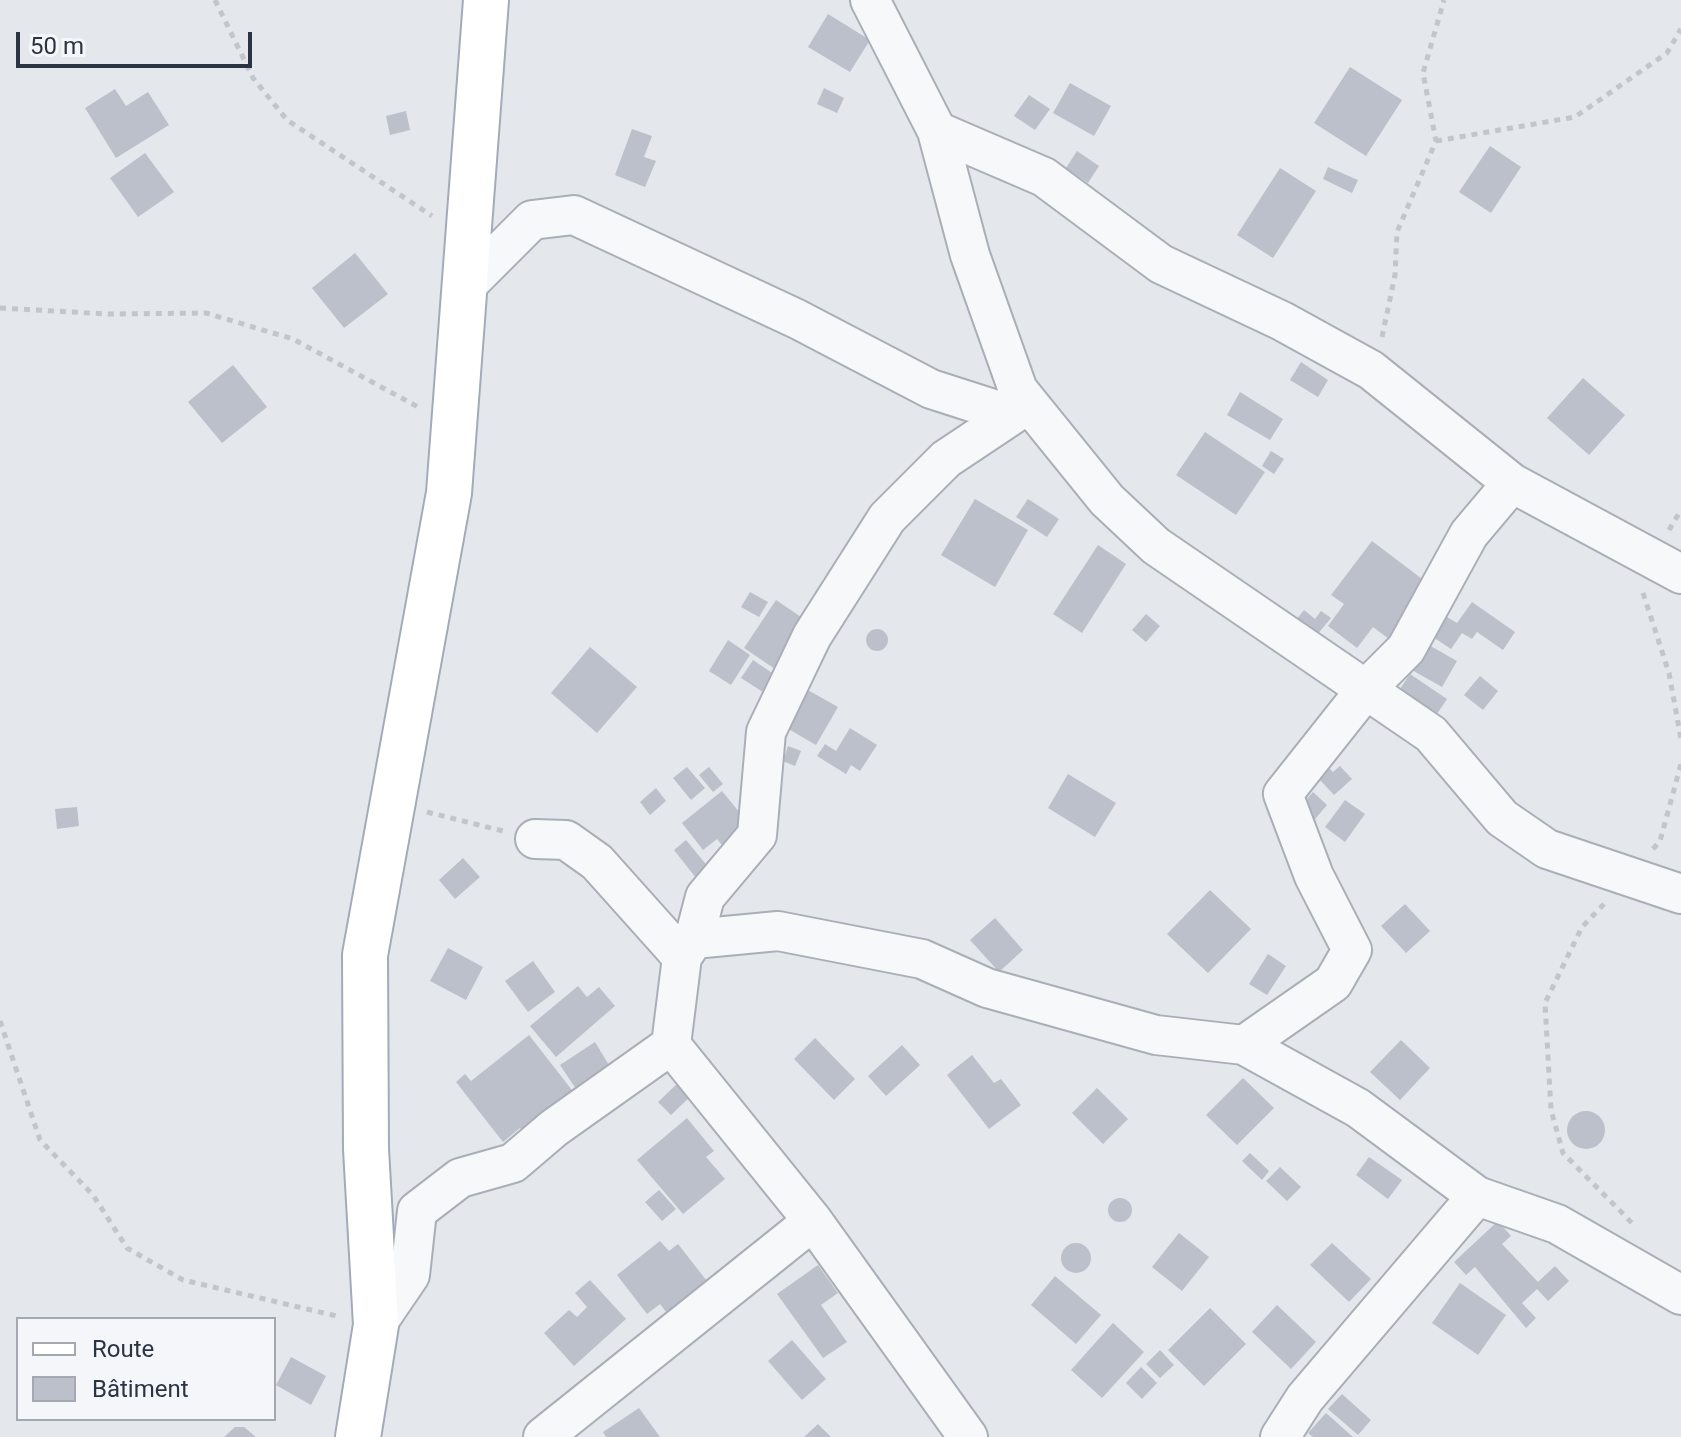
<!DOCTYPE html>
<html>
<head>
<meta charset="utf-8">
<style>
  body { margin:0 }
  #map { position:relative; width:1681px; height:1437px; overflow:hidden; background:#e4e7ec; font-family:Roboto,sans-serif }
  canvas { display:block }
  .legend { position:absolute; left:16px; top:1317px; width:260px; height:104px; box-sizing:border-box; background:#f4f6f9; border:2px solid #a4a8b1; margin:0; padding:10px 14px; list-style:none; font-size:24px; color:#2b3445 }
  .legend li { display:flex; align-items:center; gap:16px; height:40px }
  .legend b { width:40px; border:2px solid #a4a8b1 }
  .scale { position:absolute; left:16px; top:32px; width:236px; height:36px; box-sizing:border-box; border:4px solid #2b3445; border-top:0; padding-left:10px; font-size:24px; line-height:28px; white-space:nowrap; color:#2b3445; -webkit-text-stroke:6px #f4f6f9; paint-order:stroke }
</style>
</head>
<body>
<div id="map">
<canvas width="1681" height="1437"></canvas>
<ul class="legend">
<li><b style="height:10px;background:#fff"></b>Route</li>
<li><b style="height:22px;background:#bbc0ca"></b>Bâtiment</li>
</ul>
<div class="scale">50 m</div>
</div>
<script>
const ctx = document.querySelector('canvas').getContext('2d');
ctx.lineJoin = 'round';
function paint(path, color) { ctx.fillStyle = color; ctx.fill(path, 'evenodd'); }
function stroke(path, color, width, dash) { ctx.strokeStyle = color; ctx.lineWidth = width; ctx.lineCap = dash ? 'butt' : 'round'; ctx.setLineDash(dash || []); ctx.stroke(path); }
const building = new Path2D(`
  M828,14L870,40L850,72L808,47Z
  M1350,67L1402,100L1366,156L1314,123Z
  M1070,83L1111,106L1094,136L1053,113Z
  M824,88L844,98L837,113L817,104Z
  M115,89L126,106L148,92L169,125L116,158L85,108Z
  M1029,95L1050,109L1035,130L1014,116Z
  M406,111L410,130L390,135L386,116Z
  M632,129L652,136L644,157L656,161L645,187L615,175Z
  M1490,146L1521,167L1491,213L1459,192Z
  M1077,151L1099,166L1088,183L1066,168Z
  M145,153L174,192L138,217L110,178Z
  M1328,167L1358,180L1352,193L1323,179Z
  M1280,168L1316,191L1273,258L1237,235Z
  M355,253L388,294L344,328L312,288Z
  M1301,362L1328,380L1318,397L1290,380Z
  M233,365L267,407L222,443L188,402Z
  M1583,378L1625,415L1589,455L1547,418Z
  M1240,392L1283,419L1270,440L1227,415Z
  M1205,432L1265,472L1236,515L1176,475Z
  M1271,451L1284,459L1274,474L1262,466Z
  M975,499L1028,530L995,587L941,555Z
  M1028,499L1059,519L1047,537L1016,517Z
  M1372,541L1434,588L1393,642L1373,627L1357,648L1328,626L1344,604L1331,595Z
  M1098,545L1126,564L1082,633L1053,614Z
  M750,592L768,602L759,617L741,607Z
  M776,600L810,623L778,671L744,648Z
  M1472,602L1515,632L1503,650L1477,632L1472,639L1462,633L1451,649L1433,637L1447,617L1457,623Z
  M1304,610L1315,619L1321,611L1331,618L1316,636L1296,620Z
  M1146,614L1160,626L1146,642L1132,630Z
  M866 640a11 11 0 1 1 22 0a11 11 0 1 1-22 0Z
  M728,640L750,655L731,685L709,671Z
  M1427,644L1457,661L1442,687L1412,670Z
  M590,647L637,687L597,733L551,693Z
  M753,660L778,677L766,694L741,678Z
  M1410,674L1447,699L1437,714L1400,689Z
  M1480,676L1498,691L1483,710L1464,695Z
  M806,689L838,707L816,745L785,727Z
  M850,728L877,745L860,771L851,765L846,774L817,756L825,744L836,751Z
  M788,746L801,751L795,766L783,761Z
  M1340,766L1352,779L1334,795L1318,778L1329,768L1333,772Z
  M687,767L705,788L691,800L673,778Z
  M709,767L723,784L713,792L699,775Z
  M1068,774L1116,803L1095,837L1048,808Z
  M656,788L666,801L650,815L640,802Z
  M722,791L753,829L726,850L717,839L703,850L682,823Z
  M1313,792L1327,805L1310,825L1295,812Z
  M1345,800L1365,814L1345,842L1325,827Z
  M77,807L79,826L57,829L55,809Z
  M686,840L709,868L696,878L674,850Z
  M463,858L480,877L455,899L439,880Z
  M1210,890L1251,929L1208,973L1167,934Z
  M1405,904L1430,931L1406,953L1381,926Z
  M995,918L1023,950L999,972L970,940Z
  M448,948L483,967L466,1000L430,981Z
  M1268,954L1286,966L1267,995L1249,984Z
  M533,961L555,992L528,1012L505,981Z
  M578,986L587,997L599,987L615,1006L556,1057L530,1026Z
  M529,1035L575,1094L525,1133L520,1128L503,1142L456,1082L465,1074L471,1081Z
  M815,1038L855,1079L834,1100L794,1059Z
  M1401,1040L1430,1068L1400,1100L1370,1072Z
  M595,1042L612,1070L578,1092L560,1065Z
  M902,1045L920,1065L886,1096L868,1076Z
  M972,1055L994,1083L1001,1079L1021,1105L989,1129L947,1075Z
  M1243,1078L1274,1108L1237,1145L1206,1115Z
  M682,1079L694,1093L671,1115L658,1102Z
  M1097,1088L1128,1119L1103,1144L1072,1113Z
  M1567 1130a19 19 0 1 1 38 0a19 19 0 1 1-38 0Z
  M687,1118L714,1151L706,1157L725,1179L683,1214L637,1160Z
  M1250,1153L1269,1171L1262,1180L1242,1161Z
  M1369,1157L1402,1180L1388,1199L1356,1175Z
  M1280,1167L1301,1187L1287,1201L1266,1181Z
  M659,1190L676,1209L662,1221L645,1202Z
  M1108 1210a12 12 0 1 1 24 0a12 12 0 1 1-24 0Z
  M1498,1221L1511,1236L1502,1244L1538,1282L1555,1266L1569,1281L1548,1301L1537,1289L1522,1303L1536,1318L1526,1328L1475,1267L1466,1275L1454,1262Z
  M1179,1233L1209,1257L1182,1291L1152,1267Z
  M660,1241L669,1251L678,1244L714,1290L674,1322L660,1304L647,1314L617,1275Z
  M1332,1243L1371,1279L1349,1302L1310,1265Z
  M1061 1258a15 15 0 1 1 30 0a15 15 0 1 1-30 0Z
  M818,1265L838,1293L821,1305L847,1342L823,1358L777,1294Z
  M1055,1276L1101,1315L1076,1344L1031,1305Z
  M590,1280L626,1319L574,1366L544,1333L569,1310L577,1317L587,1307L575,1293Z
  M1460,1283L1506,1315L1478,1355L1432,1323Z
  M1277,1305L1316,1342L1291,1369L1252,1332Z
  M1210,1308L1246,1344L1204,1386L1168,1350Z
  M1113,1323L1144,1352L1102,1398L1071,1370Z
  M792,1340L826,1379L802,1400L768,1361Z
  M1160,1350L1174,1365L1160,1378L1146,1364Z
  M291,1357L326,1376L311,1405L276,1385Z
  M1141,1367L1157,1383L1142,1399L1126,1383Z
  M1342,1394L1371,1420L1358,1435L1328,1409Z
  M639,1408L660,1437H606L603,1432Z
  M1326,1413L1353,1437H1313L1308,1433Z
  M818,1424L831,1437H804Z
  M235,1427H244L256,1437H224Z`);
const path = new Path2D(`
  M215,0L253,78L287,120L432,216
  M1436,141L1575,117L1667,53L1681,29
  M0,308L108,314L206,313L293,339L418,407
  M1382,337L1395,275L1397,232L1436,141L1423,73L1444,0
  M1669,530L1681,510
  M1643,593L1669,673L1681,739
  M427,812L503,831
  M1653,849L1660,841L1681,764
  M1604,904L1582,927L1545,1003L1551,1110L1563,1153L1635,1226
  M0,1021L40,1140L93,1195L127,1248L183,1280L341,1317`);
const minor = new Path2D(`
  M937,131L1044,177L1161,264L1282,321L1371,370L1512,483L1681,574
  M465,287L532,220L574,215L797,319L931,389L1012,415
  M1018,390L1107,500L1156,546L1431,734L1502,818L1547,849L1681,894
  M535,839L566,840L597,862L682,957L671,1045L813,1221L968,1437
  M694,939L778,931L922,959L987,988L1156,1035L1244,1045L1358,1108L1477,1196L1557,1224L1681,1295
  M682,957L694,939L705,897L757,835L766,732L812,636L887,518L946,459L1012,415L1018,390L970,255L937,131L870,0
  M1244,1045L1333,983L1352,950L1314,876L1283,794L1367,688L1406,649L1469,534L1512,483
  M376,1325L410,1275L417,1211L460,1178L513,1163L554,1128L671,1045
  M543,1437L813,1221
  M1280,1437L1305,1398L1477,1196`);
const major = new Path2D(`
  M358,1437L376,1325L366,1149L365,955L449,493L486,0`);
paint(building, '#bbc0ca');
stroke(minor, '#a9aeb7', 42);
stroke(major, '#a3abb8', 48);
stroke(path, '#c2c5cb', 5, [6, 6]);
stroke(minor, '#f7f8fa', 38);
stroke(major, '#fff', 44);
</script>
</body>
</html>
